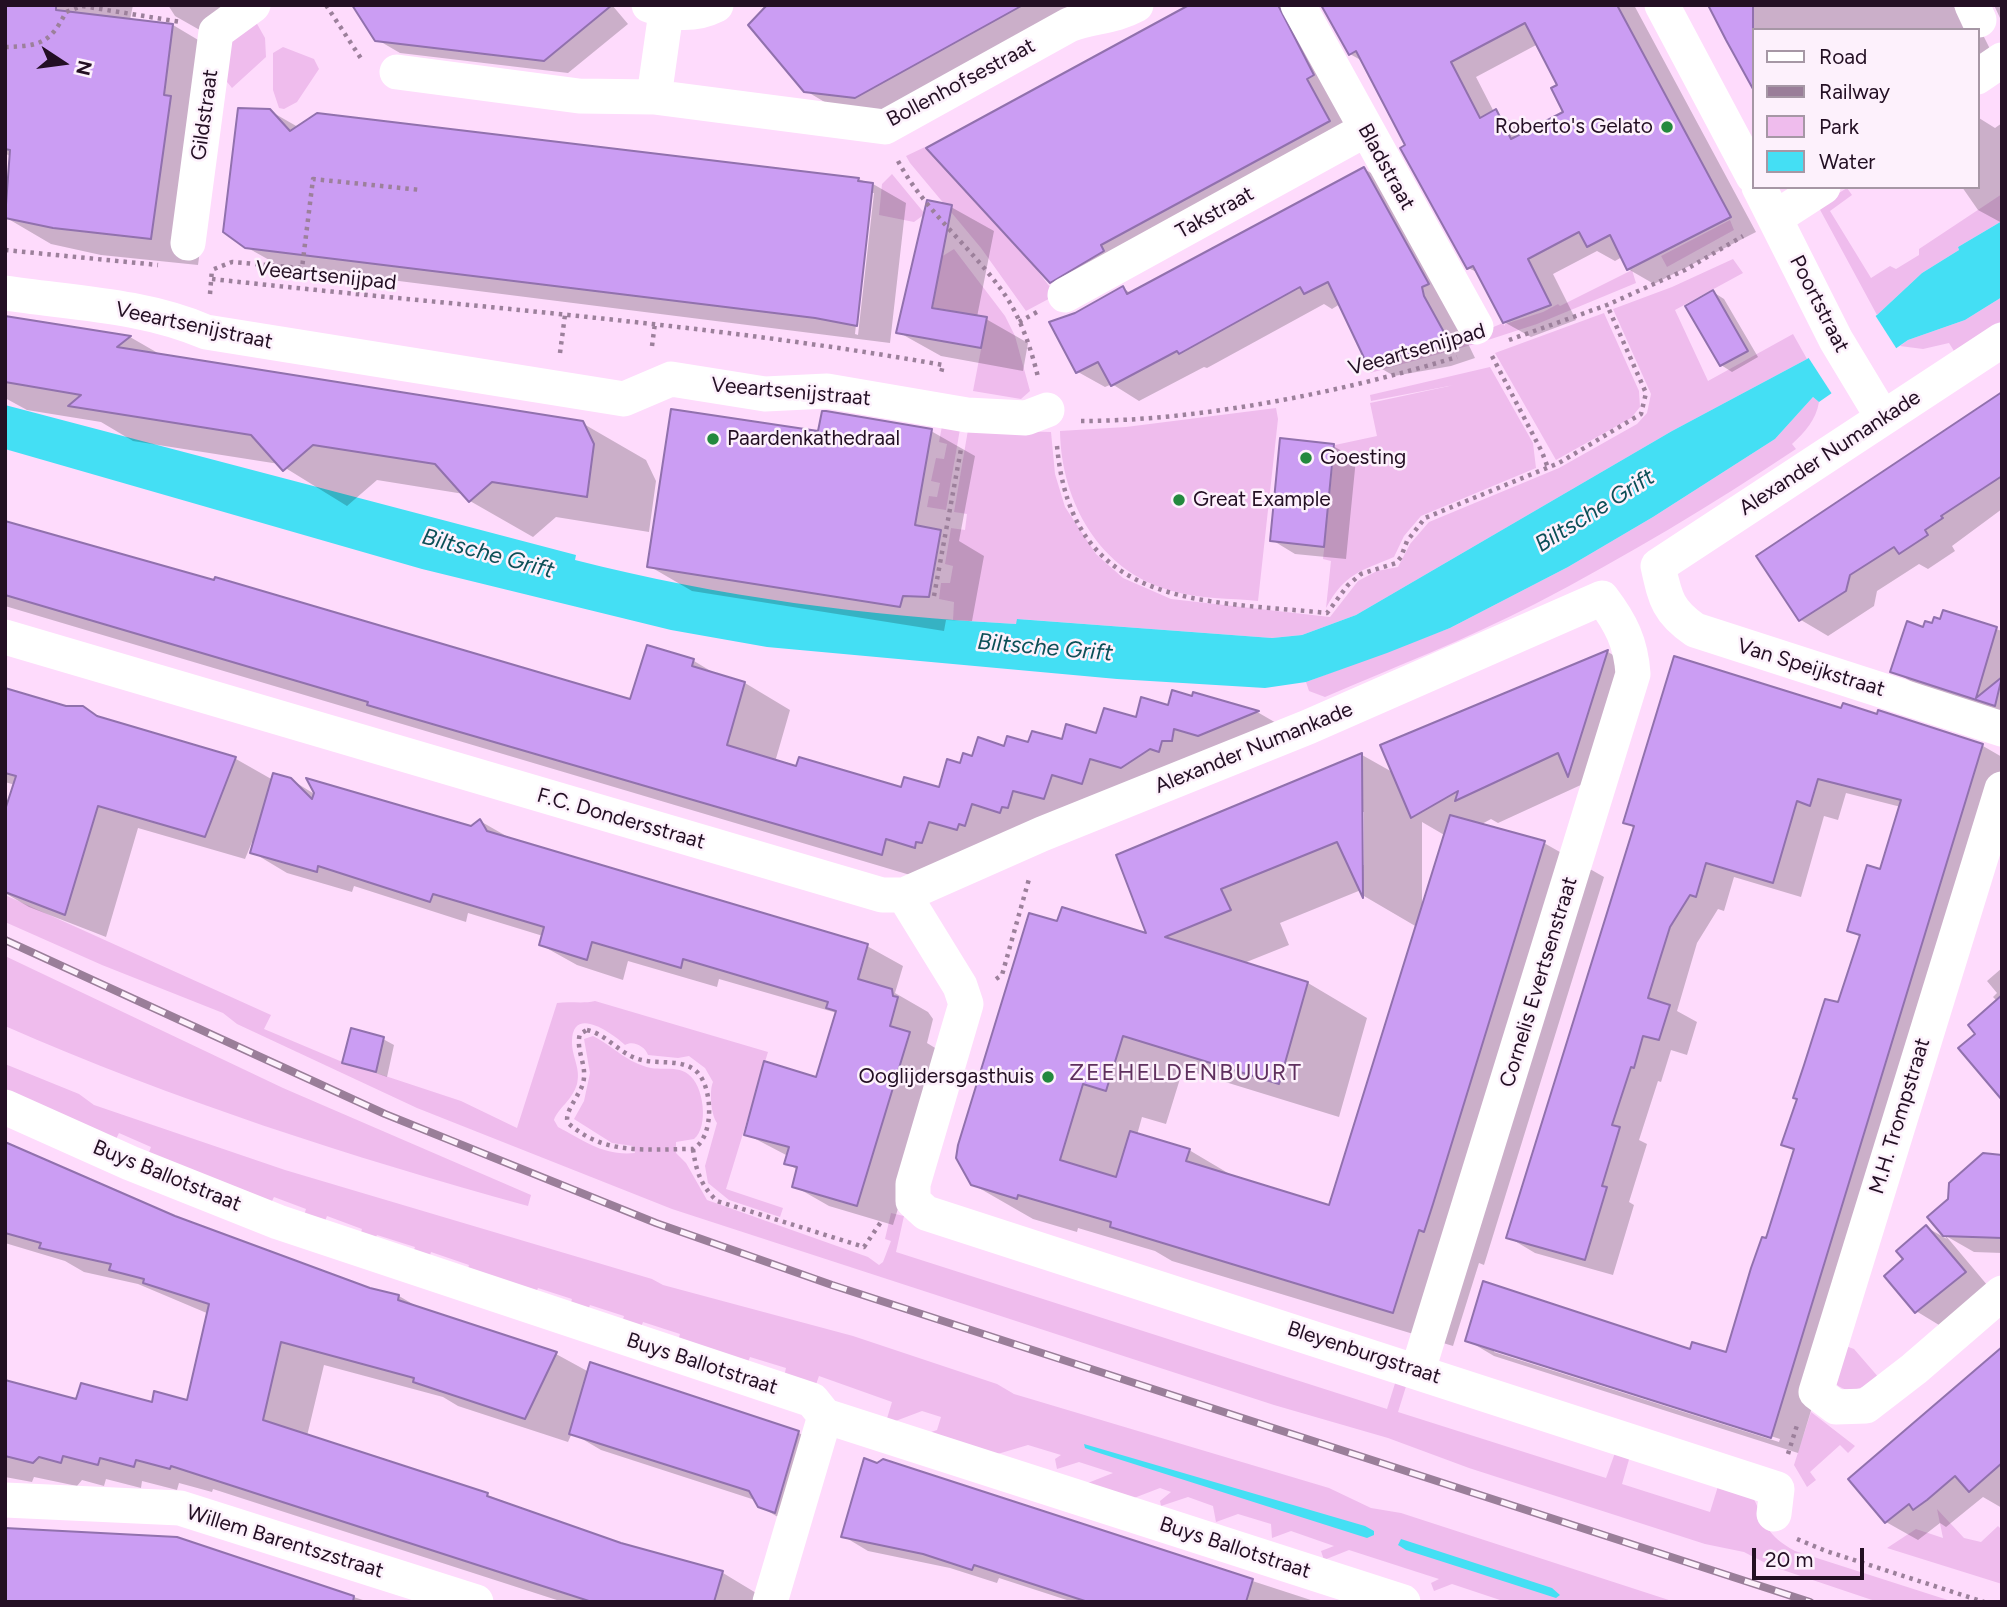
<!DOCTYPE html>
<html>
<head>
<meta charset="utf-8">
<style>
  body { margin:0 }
  #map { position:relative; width:2007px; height:1607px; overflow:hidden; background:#fedbfc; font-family:Figtree,sans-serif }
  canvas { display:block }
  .frame { position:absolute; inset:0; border:7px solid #230f23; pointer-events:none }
  .legend { position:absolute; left:1752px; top:28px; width:228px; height:161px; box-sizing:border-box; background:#fdf1fc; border:2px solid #a697a5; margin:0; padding:9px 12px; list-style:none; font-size:21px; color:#230f23 }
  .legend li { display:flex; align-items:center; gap:14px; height:35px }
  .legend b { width:35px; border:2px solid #a697a5 }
  .north { position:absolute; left:28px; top:28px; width:70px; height:70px; -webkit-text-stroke:5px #fdf1fc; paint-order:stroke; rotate:103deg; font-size:19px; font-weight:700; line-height:28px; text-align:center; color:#230f23 }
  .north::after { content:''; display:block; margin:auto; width:24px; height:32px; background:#230f23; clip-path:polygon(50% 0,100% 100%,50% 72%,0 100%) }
  .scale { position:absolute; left:1752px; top:1548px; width:112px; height:32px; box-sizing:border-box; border:4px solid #230f23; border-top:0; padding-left:9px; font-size:21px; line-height:24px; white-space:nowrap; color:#230f23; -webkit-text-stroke:5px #fdf1fc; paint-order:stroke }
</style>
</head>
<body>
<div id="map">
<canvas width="2007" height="1607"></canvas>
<div class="frame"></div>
<ul class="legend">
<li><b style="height:9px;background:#fff"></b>Road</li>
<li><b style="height:9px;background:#9a7e99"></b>Railway</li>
<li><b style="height:19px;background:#efbced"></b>Park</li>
<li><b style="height:19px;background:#44dff4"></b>Water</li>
</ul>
<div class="north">N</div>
<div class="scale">20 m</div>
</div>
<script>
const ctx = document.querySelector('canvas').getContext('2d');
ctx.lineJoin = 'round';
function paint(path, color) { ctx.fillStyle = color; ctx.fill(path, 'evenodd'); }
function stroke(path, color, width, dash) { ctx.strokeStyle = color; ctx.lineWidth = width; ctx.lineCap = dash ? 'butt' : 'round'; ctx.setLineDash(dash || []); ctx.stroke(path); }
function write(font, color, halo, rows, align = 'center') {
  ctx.font = font + ' Figtree,sans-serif'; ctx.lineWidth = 5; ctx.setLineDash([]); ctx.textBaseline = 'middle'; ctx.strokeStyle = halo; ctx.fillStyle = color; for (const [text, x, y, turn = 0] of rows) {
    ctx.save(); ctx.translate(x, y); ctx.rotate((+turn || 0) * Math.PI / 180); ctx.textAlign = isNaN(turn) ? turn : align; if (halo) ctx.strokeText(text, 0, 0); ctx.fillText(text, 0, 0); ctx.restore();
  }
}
const green = new Path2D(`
  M256,22L265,38L266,57L232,88L223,77L229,40Z
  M283,47L314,59L319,69L297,102L284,109L279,108L273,90V53Z
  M925,147L1028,258L1056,295L1026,311L981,248L910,163L906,156Z
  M892,174L925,214L914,222L879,215L882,184Z
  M1847,188L1852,195L1830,211L1871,278L1890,266L1896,269L1919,255V249L2002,194V221L1958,247L1959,250L1922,273L1877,315L1818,206Z
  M1730,220L1734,230L1667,267L1661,256Z
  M954,249L1005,316L1015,336L1030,391L1021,399L973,391L987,318L933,307L941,257Z
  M1733,259L1743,273L1675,310L1708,381L1793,334L1807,359L1672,431L1356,615L1302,635L1272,638L1018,619L1016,624L953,620L954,602L939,599L941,583H950L953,566L945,564L951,528L965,530L967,514L954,512L968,430L1051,432L1055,474L1065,507L1096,554L1123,578L1171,599L1330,617L1358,581L1377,571L1398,567L1410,544L1429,522L1559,468L1637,424L1647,413L1651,394L1613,309L1672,287Z
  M1632,270L1636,283L1537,324L1488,340L1484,331L1503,323L1505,326V324L1543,312L1558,304L1560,306Z
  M2002,297V321L1954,351L1949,343L1923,349L1900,346L1908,340L1965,320Z
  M1604,313L1639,391L1640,407L1631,418L1556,460L1495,353Z
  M1472,335L1475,344L1370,373L1368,363L1453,342Z
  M1490,367L1533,443L1536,468L1421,516L1404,536L1394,557C1361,571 1345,573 1326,608L1331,561L1323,559L1335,445L1377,436L1370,403L1454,385L1371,401L1370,395Z
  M1813,397L1819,402C1816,420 1805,432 1792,444L1796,449C1712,505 1625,557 1535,604C1467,639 1395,667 1325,697L1309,691L1306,682L1450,628L1568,567L1653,517L1775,439Z
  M1276,408L1278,419L1258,601C1230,598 1199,599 1172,591C1100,572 1061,502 1060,431L1126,427Z
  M942,426L960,429L946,510L927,507L929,496L937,497L940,483L931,481L936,458L944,459L947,444L939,442Z
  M5,895L271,1015L264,1029L340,1061L461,1101L517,1128L557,1003C570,1001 583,1004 595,1001L768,1052L726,1189L783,1208L780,1217L729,1200L708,1183L705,1166L717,1123C711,1115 709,1091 713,1082L705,1068L689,1056L678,1058L648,1055C645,1046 633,1040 625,1045C613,1034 572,1004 572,1042C572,1058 581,1068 577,1084C572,1101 558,1108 554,1120L558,1127C585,1141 603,1156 635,1153L633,1146L612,1143L574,1119L584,1101L590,1073L584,1039L593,1036C613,1046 627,1063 651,1068C663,1070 678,1066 688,1074C704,1085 709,1127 694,1139L676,1142V1153L686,1163L707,1200L868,1257L879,1265L883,1262L891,1241L885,1239L891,1213L904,1216L896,1252L1387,1409L1397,1377L1408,1380L1398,1412L1606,1478L1616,1450L1630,1456L1622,1484L1710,1512L1719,1483L1753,1497C1767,1526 1765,1534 1795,1551L1954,1602H1878L1771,1566L1744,1552L1705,1544L1469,1468L1388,1438L1274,1405L672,1209L417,1108L237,1024L223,1013L102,965L5,922Z
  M5,956L283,1088L531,1195L528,1206C350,1157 174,1100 5,1026Z
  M5,1064L79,1094L94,1105L285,1170L652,1279L663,1285L853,1336L997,1384L1014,1394L1329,1488L1371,1508L1401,1513L1675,1602H1506L1452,1584L1434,1591L1431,1583L1439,1579L1349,1550L1324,1560L1321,1551L1334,1546L1291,1531L1272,1538L1271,1524L1238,1514L1216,1522L1213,1506L1188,1497L1161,1506L1160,1501L1171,1492L1160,1488L1121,1503L1075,1488L1113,1473L1079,1462L1057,1469L1055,1459L1061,1455L1028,1445L984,1458L928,1433L937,1430L941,1417L922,1411L885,1425L892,1402L819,1376L813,1393L783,1381L786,1368L750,1357L745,1369L676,1347L680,1334L643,1322L638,1335L620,1329L624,1316L590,1305L585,1317L568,1312L572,1299L538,1288L533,1300L465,1278L469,1265L431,1252L427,1265L410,1260L415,1247L377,1235L371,1247L358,1242L362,1229L327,1216L322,1229L302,1222L306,1209L274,1197L268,1209L146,1160L151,1147L119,1133L113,1145L5,1097Z
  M1840,1344L1854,1349L1880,1379C1865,1386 1849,1397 1835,1383Z
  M1811,1412L1855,1446L1848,1453L1840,1445L1810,1472L1816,1480L1807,1487L1794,1465Z
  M1937,1509L1964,1538L1981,1542L1998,1526L2002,1530V1584L1887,1548L1916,1529L1943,1538Z`);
const water = new Path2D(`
  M2002,221V297L1965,320L1908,340L1819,402L1813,397L1775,439L1653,517L1568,567L1450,628L1387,653L1306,682L1265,688L1117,679L767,647L671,630L422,569L5,449V405L576,555L575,560C720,597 867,616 1016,624L1017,619L1272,638L1302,635L1356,615L1672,431L1807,359L1877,315L1922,273L1959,250L1958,247Z
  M1084,1444L1365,1526L1374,1531V1535L1367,1538L1096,1452L1085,1448Z
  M1401,1539L1552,1588L1560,1595L1556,1598L1406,1550L1398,1545Z`);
const pier = new Path2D(`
  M1875,315L1898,351L1832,394L1808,357Z`);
const shadow = new Path2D(`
  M5,5H133L130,20L173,25L220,53L217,125L198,265L101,255L51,244L5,217L11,157L5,153Z
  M168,5H226L221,42L175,16Z
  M354,5H612L628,24L568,73L400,53L376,39Z
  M770,5H1079L883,112L833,107L806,91Z
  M1193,5H1308L1353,135L1075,295L1051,281Z
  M1323,5H1634L1756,232L1654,284L1628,269L1622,257L1615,261L1597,251L1553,274L1576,320L1531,337L1504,322L1479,273L1468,268L1364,62L1350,54ZM1538,44L1560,86L1565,112L1526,134L1522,127L1494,112L1476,77Z
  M1709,5H1953L1957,12L1977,23L1991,51L1977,77V30H1753V87Z
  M1994,5H2002V19L2000,18Z
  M270,111L298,127L858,179L873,184L906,203L890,343L280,266L246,247ZM870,193H874L858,335L855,334Z
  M1979,118L1995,128L2002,123V223L1978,210L1962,187H1977Z
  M1364,169L1391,184L1475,358L1451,366L1394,376L1367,360L1340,304L1332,309L1324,304L1207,368L1204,367L1139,401L1112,384L1105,387L1078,372L1075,314L1123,288L1132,294Z
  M951,207L994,231L977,317L986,319L1028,343L1023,371L941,356L898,332Z
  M1713,292L1724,299L1758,357L1732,372L1721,365Z
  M5,318L130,337L163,356L582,423L646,460L656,481L649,532L556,517L533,537L470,501L464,494L377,480L347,506L279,464L133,441L101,422L27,410L5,398Z
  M2002,395V509L1952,546L1955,551L1928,569L1919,564L1877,591L1874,606L1828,636L1801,620L1758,557Z
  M931,431L975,456L959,541L984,556L972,621L946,620L944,631L692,591L649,566Z
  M1333,446L1356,459L1346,559L1295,554L1272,540Z
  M5,527L631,702L648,647L694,661L719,676L745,683L790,710L775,762L902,789H941L961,765L974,759L1005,748L1098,735L1194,698V694L1259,713L1302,738L927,880L5,606Z
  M1944,613L2002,631V719L1943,700L1893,671L1924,629L1942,621Z
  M1608,652L1649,676L1583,784L1498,823L1491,819L1480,825L1544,843L1604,877L1492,1239L1484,1265L1479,1263L1453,1346L1172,1261L1155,1251L1078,1228L1077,1232L1033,1219L972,1184L1059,923L1149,936L1118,856L1362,755L1394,773L1383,746ZM1361,812H1364V865H1361ZM1422,822L1446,836L1422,909ZM1361,890L1364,896L1417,927L1330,1207L1238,1179L1189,1150L1137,1135L1142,1117L1166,1124L1183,1069L1339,1117L1367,1018L1308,983L1244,963L1289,945L1280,923Z
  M5,690L236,759L273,780L290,779L316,795L472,827L480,821L515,841L867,946L903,966L895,993L928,1012L933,1019L927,1043L945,1054L893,1225L829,1206L794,1186L798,1170L786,1163L788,1156L746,1134L817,1080L837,1013L719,979L717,987L628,961L623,980L577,965L541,945L543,936L468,913L466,922L354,886L352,892L287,873L252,852L254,843L252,842L245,859L138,828L106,937L29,907L5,893V823L15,785L5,782Z
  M1842,710L1878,716L1879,712L1983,746L2002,757V788L1798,1453L1494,1356L1467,1340L1727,1354L1795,1151L1783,1144L1840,1005L1861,937L1849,931L1881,871L1901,807L1846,793L1838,820L1824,816L1801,897L1734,877L1724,911L1718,909L1697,943L1677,1011L1697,1022L1687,1055L1671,1050L1661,1082L1658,1081L1639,1140L1647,1144L1629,1202L1634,1205L1613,1275L1535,1253L1508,1237L1635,828L1625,822ZM1494,1348L1780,1439L1779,1442L1494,1352Z
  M2002,968V1096L1977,1034L1997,1001L1993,997L1997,993L1987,981Z
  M383,1039L394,1045L387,1077L344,1062Z
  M5,1144L174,1218L369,1290L399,1296L423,1310L556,1354L589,1372L591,1364L799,1433L829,1450L790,1524L759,1506L755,1500L601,1450L572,1433L568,1442L458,1406L443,1397L324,1365L307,1436L487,1495L620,1545L723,1573L771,1602H563L213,1489L212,1492L179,1483L177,1490L142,1481L141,1488L106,1479L104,1486L82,1480L77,1486L34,1477L32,1482L5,1477V1391L78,1401L188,1402L209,1314L138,1284L84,1272L65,1261L5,1243Z
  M2002,1157V1253L1974,1252L1946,1236L1988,1286L1939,1325L1916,1311L1905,1259L1926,1227L1947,1239L1929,1217Z
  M2002,1349V1508L1983,1497L1946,1527L1940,1523L1918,1540L1886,1522Z
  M883,1461L1317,1602H1073L999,1578L997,1583L950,1568L868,1551L843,1536L878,1465Z
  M177,1539L369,1602H5Z`);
const building = new Path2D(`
  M5,5H56V10L173,24L164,95L171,96L151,239L53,228L5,218L10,150L5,149Z
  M352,5H612L544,61L375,41Z
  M767,5H1023L855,98L804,92L748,25Z
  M1189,5H1278L1314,75L1307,79L1330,121L1101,245L1104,251L1050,283L926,148Z
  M1321,5H1617L1731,217L1627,270L1610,235L1587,247L1579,232L1528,259L1551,305L1503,323L1473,266L1467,269L1400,148L1405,145L1356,51L1349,55ZM1525,23L1557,85L1551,88L1563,112L1511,139L1496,109L1480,118L1451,62Z
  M1708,5H1753V89L1726,40Z
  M238,108L270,109L290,131L317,113L859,178L858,181L873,183L857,326L815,318L245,248L223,232Z
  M1364,167L1429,284L1422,287L1424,296L1450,343L1424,352L1366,362L1328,282L1304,294L1300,287L1179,354L1177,351L1111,386L1098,362L1076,373L1049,322L1075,313L1123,286L1127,294Z
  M927,200L952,205L932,308L987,317L981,348L896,333Z
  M1713,290L1748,351L1720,366L1685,306Z
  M5,316L131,336L117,347L583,421L594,444L587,497L492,482L469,502L435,464L313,445L283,471L251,435L68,406L81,395L5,382Z
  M2002,392V476L1941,516L1943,518L1925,530L1928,535L1899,554L1894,547L1850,575L1846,591L1799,621L1756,556Z
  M671,409L818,431L822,411H826L932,429L915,525L941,530L929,597L903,596L900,607L647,567Z
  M1280,438L1334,444L1324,547L1270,541Z
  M5,521L214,580L215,577L630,699L647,645L694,659L692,666L745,682L727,745L796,766L799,757L901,787L904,777L939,787L947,759L960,763L963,753L972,756L978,737L1004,746L1007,736L1028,742L1032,731L1062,739L1066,724L1096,733L1104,708L1136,717L1141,697L1168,705L1172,690L1192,696L1193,692L1259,711L1198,736L1174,729L1172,741H1162L1159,752L1150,749L1121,768L1090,759L1082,784L1052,775L1044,799L1013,791L1008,808L1002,807L1000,813L972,804L965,826L959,824L957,830L929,822L922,843L916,842L915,848L886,839L882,855L367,705L368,702L5,595Z
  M1943,610L1997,627L1976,698L2002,677L1995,706L1890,672L1907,621L1923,627L1925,621L1932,623L1934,617L1940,619Z
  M1608,650L1568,777L1558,753L1455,801L1458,791L1411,818L1380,745Z
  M1674,656L1841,708L1843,703L1877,714L1878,710L1983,744L1771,1438L1465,1341L1483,1281L1690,1349L1692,1342L1726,1352L1751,1268L1762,1237L1766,1238L1794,1149L1781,1145L1797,1099L1793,1098L1804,1065L1825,999L1838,1002L1860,935L1847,931L1867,865L1880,869L1901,800L1818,779L1810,806L1797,801L1773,883L1706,863L1696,897L1690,895L1670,927L1659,962L1648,998L1670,1005L1659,1040L1643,1036L1634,1068L1631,1067L1612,1125L1620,1127L1602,1186L1607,1187L1585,1260L1506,1238L1634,826L1623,823Z
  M5,688L66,706H83L97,716L236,757L205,837L98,806L65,915L5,892V810L16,776L5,773Z
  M1362,753L1363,898L1337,842L1221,889L1231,910L1165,937L1308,982L1279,1084L1123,1036L1106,1091L1083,1084L1060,1160L1116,1177L1130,1131L1190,1149L1186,1161L1329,1205L1450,815L1545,841L1433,1204L1424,1232L1419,1230L1393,1313L1110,1227L1111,1222L1018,1195L1017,1199L971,1185L956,1158L958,1145L1029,913L1057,921L1062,907L1146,933L1116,855Z
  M273,773L291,778L312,799L314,793L306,778L471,826L480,819L487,831L868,944L858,979L892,989L893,996L898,997L890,1026L910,1032L857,1206L792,1187L797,1167L784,1164L789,1147L744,1135L764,1061L816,1077L836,1011L826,1008L828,1002L683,959L681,968L592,942L587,960L539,945L544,927L433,894L430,902L318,866L317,872L250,853Z
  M2002,995V1100L1958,1048L1975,1034L1968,1025Z
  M351,1028L384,1037L376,1072L342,1063Z
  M5,1142L175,1216L370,1288L399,1295L398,1300L557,1352L525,1419L413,1382L414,1378L281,1342L263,1420L488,1493L487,1496L621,1543L723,1571L714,1602H592L171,1466L170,1469L136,1460L134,1467L100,1458L98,1465L63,1456L61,1463L39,1457L33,1463L5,1456V1380L76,1399L81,1383L152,1402L154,1391L187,1400L209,1304L143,1283L144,1279L109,1270L111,1264L39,1248L41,1243L5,1233Z
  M1983,1153L2002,1155V1238L1943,1236L1927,1217L1948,1199L1949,1183Z
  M1926,1225L1966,1272L1915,1313L1884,1276L1903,1259L1896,1251Z
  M2002,1347V1463L1969,1492L1955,1476L1927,1500L1913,1510L1909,1504L1885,1523L1848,1479Z
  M590,1362L799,1431L775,1513L758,1507L749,1491L569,1434Z
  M864,1458L877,1463L883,1459L1253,1579L1246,1602H1088L974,1565L972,1570L923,1554L841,1537Z
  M5,1528L177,1537L354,1596L353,1602H5Z`);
const path = new Path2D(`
  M326,5L362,60
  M5,47C39,46 50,44 66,12L82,6L181,22
  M898,161C924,210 970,246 1003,292C1020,316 1031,348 1038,377
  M5,250L158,265
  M214,269L232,262L302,268L313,179L421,190
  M212,279C456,306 701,322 943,365L941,373
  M210,294L212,269
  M1019,322L1037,312
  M1509,340L1607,305L1685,270L1743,236
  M652,346L655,323
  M560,353L565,315
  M1492,356L1542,452L1548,468
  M1081,421C1200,421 1343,392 1457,357
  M1057,446C1072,609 1200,600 1327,613L1348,585L1361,574L1396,563L1401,557L1407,541L1425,518L1559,463L1641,414L1646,393L1607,305
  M934,596L961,449
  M996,979L1002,975L1029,879
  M587,1030C606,1034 619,1053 638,1059C656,1065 681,1058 696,1071C713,1086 715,1137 693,1149C647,1149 605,1156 568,1123C563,1113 580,1095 583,1083C588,1066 575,1050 580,1034Z
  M693,1149C696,1171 701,1186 717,1201L864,1247L883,1219
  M1788,1454L1798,1422
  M1797,1539L1826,1551L1984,1602`);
const street = new Path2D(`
  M649,5C671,14 694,16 716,5
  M1298,5L1476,327
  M1662,5L1753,176
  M1972,5L1979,20
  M397,72L579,96L654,97L885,127L1069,25C1092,16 1114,17 1136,5
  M1977,77L2002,60
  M654,97L666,12
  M1759,187L1836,340L1883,418
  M1775,218L1823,187
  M188,243L216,32L253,5
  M5,293C73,303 143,305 206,332L624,399L671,379L765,394L827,391L967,415L1026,418L1047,410
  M1065,295L1365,130
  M2002,340L1658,566C1665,597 1667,611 1695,630L2002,729
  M5,637L882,895H904L1042,834L1308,727L1602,598C1621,623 1631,643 1633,674L1418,1370
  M2002,789L1816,1392L1836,1407L1866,1406L1914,1369L2002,1293
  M904,895L960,986L966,1004L913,1184V1201L926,1213L1777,1489L1774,1514
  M5,1107L130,1163L278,1222L812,1400L825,1416L1403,1602
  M5,1500L180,1508L476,1602
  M770,1602L825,1416`);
const rail = new Path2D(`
  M5,940L385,1114L656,1223L832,1285L1810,1602`);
const markers = [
  [1667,127,7,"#23893e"],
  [713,439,7,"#23893e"],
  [1306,458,7,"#23893e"],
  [1179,500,7,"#23893e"],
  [1048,1077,7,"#23893e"]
];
const streetNames = [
  ["Bollenhofsestraat",961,83,-28],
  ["Gildstraat",205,115,-82],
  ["Bladstraat",1386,167,61],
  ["Takstraat",1215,213,-29],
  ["Veeartsenijpad",326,276,6],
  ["Poortstraat",1819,304,63],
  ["Veeartsenijstraat",194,326,12],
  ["Veeartsenijpad",1417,350,-16],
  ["Veeartsenijstraat",791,392,5],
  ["Alexander Numankade",1830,453,-33],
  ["Van Speijkstraat",1811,668,17],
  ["Alexander Numankade",1254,748,-22],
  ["F.C. Dondersstraat",621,819,16],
  ["Cornelis Evertsenstraat",1539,982,-73],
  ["M.H. Trompstraat",1900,1116,-73],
  ["Buys Ballotstraat",167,1176,22],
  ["Bleyenburgstraat",1364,1353,18],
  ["Buys Ballotstraat",702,1364,18],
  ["Willem Barentszstraat",285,1542,17],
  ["Buys Ballotstraat",1235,1548,18]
];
const poiNames = [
  ["Roberto's Gelato",1653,127,"right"],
  ["Paardenkathedraal",727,439],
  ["Goesting",1320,458],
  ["Great Example",1193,500],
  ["Ooglijdersgasthuis",1034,1077,"right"]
];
const waterNames = [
  ["Biltsche Grift",1595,511,-32],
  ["Biltsche Grift",488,554,15],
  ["Biltsche Grift",1045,648,5]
];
const neighbourhoodNames = [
  ["ZEEHELDENBUURT",1186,1073]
];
paint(green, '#efbced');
paint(water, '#44dff4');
paint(pier, '#fedbfc');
paint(shadow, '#0003');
paint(building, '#cb9df3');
stroke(building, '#9171ad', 2);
stroke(path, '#9c809b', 4.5, [3.5, 5]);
stroke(street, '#fff', 35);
stroke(rail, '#9a7e99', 8);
stroke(rail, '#fdf1fc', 5, [16]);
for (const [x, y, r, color] of markers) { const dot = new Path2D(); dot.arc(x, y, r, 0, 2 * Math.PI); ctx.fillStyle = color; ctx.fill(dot); stroke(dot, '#fdf1fc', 2.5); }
write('21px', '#230f23', '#fdf1fc', streetNames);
write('21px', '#230f23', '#fdf1fc', poiNames, 'left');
write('italic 23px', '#0c4f57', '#fdf1fc', waterNames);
ctx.letterSpacing = '2px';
write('23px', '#5f305e', '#fdf1fc', neighbourhoodNames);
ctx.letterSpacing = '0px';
</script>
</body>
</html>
